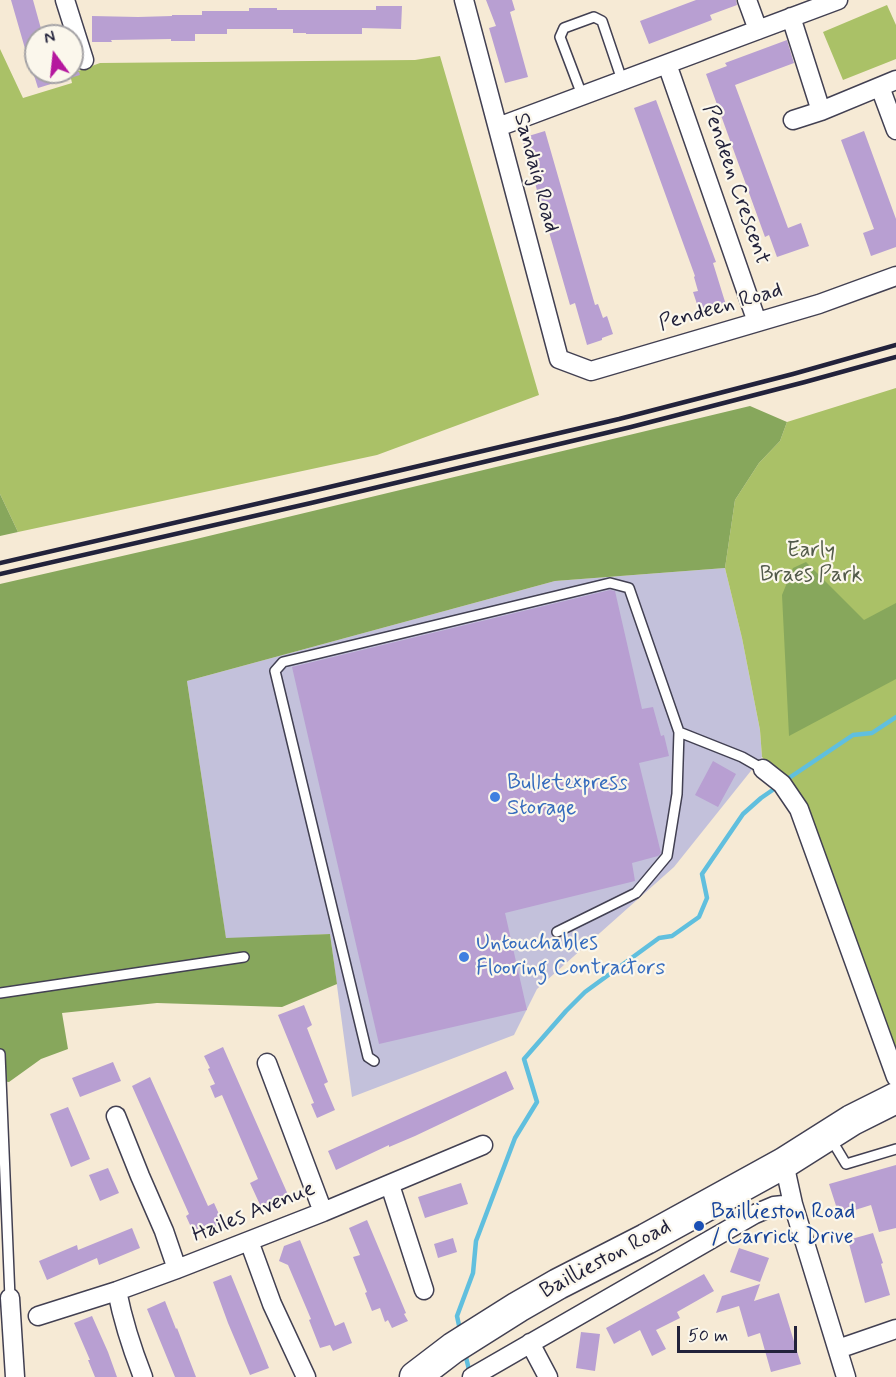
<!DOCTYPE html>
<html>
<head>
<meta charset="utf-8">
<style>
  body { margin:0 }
  #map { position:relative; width:896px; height:1377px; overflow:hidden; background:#f6ead5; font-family:Mynerve,sans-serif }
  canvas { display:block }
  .north { position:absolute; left:24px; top:24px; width:60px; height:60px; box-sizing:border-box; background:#fbf7ec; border:2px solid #a4a2a5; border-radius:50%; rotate:345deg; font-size:16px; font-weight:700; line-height:24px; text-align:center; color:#22223b }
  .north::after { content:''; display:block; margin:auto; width:21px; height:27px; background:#b5179e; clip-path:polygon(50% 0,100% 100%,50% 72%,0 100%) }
  .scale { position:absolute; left:677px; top:1326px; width:120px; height:27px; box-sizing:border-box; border:3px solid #22223b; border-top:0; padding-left:8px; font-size:18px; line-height:21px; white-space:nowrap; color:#22223b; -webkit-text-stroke:4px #fbf7ec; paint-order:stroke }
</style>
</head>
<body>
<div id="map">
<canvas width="896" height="1377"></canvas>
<div class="north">N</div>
<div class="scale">50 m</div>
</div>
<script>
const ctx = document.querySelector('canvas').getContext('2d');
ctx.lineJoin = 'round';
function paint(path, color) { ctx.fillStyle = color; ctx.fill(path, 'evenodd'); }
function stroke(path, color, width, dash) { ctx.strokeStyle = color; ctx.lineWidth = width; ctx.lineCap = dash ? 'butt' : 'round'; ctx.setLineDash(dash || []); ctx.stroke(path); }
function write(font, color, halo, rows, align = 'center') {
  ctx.font = font + ' Mynerve,sans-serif'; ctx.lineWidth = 4.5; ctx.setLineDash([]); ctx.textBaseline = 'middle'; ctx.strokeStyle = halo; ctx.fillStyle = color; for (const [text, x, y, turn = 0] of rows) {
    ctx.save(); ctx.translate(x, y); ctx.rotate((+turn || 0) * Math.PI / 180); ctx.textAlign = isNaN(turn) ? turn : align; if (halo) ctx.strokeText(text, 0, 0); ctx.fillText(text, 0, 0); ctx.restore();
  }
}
const industrial = new Path2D(`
  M725,568L742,638L760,730L762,757L674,867L537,989L514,1035L352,1097L330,934L226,939L187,681L555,581Z`);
const green = new Path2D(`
  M887,5L896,25V59L843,80L823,32Z
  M0,49L23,98L72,83L70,74L100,63L415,60L440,56L539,395L377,455L18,532L0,494Z
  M896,388V1054L803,801L762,757L760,730L742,638L725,568L735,500L759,463L780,441L787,422Z`);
const forest = new Path2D(`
  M750,406L787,422L780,441L759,463L735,500L725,568L555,581L187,681L226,938L330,934L337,984L282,1007L157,1003L62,1013L68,1049L41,1059L9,1082L0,1081V584L192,540Z
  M0,494L18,532L0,536Z
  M806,562L864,620L896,603V679L789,736L782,595L793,568Z`);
const stream = new Path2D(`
  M786,780L853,735L872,733L896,717
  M460,1330L457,1316L473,1273L476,1241L515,1138L537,1102L524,1059L566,1011L585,992L659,938L672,936L699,917L707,898L702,874L743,814L761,798L777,787
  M465,1353L470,1374`);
const building = new Path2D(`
  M11,0H33L43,36H36V49L26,52Z
  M486,0H512L515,10L510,12L528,77L505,83L489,28L496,26Z
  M696,0H736L737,5L710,15L712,20L649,44L640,21Z
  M376,6H402L401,29L362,28V34H306V33H293V29H227V34H195V41H171V39L111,40L112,42H92V16L138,17L172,16V15H202V11H249V8H277V10H376Z
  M787,40L794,63L735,85L788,228L801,223L809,246L777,257L769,235L765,237L706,74L727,66L725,63Z
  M33,72H79L80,75L38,88Z
  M656,100L716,262L713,263L726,305L710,309V307L699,310L693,292L698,291L694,277L695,276L634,108Z
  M545,131L595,305L598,304L603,318L607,316L613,334L602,338V340L587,345L575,303L570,305L522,138Z
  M864,131L896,219V247L871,256L863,233L874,229L841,140Z
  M610,590L615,591L642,709L653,707L661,736L664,735L669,756L639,763L661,853L658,856L632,863L635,881L505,913L527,1010L379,1044L292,667Z
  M713,761L736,774L718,807L695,795Z
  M304,1005L312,1025L307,1028L328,1082L324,1084L335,1110L317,1118L311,1104L314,1103L278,1015Z
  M223,1047L289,1197L262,1209L250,1183L258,1179L222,1095L215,1098L210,1086L215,1084L208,1069L210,1068L204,1056Z
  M113,1062L121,1081L80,1097L72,1078Z
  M506,1071L514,1089L415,1136L389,1147V1145L336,1170L328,1151Z
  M150,1077L208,1206L214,1203L223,1223L195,1236L186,1216L189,1214L132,1086Z
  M68,1107L90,1159L71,1167L50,1114Z
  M896,1165V1228L879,1232L871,1205L839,1215L829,1184Z
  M108,1168L119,1193L100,1201L89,1175Z
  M461,1183L468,1204L425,1218L418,1197Z
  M367,1220L406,1313L404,1314L408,1321L392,1328L388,1320L385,1322L380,1308L372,1311L365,1293L367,1292L353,1257L360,1255L349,1228Z
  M132,1228L140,1248L99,1265L97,1258L47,1280L39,1261L77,1245L78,1250Z
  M873,1233L883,1263L881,1264L890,1295L865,1303L848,1240Z
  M453,1238L457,1252L438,1258L434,1244Z
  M300,1240L335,1326L344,1322L352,1343L333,1351L330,1345L320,1348L309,1320L311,1319L288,1265L279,1261L284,1246Z
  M739,1248L769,1258L760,1282L730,1272Z
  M704,1274L714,1291L677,1312L680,1318L656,1330L666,1349L652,1356L640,1330L614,1344L606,1328Z
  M231,1275L269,1368L250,1375L228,1323L213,1282Z
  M760,1284L754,1301L779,1293L801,1364L771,1372L760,1333L748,1337L739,1306L716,1313L722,1296Z
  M165,1301L176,1329L177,1328L196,1377H175L147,1309Z
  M92,1316L108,1352L117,1377H95L88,1360H90L74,1323Z
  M581,1332L600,1334L595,1371L576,1368Z`);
const lane = new Path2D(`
  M582,95L560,37L564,28L594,17L602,21L622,80
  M557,932L636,893L667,856L677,794L679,732
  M0,993L244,957
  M0,1054L10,1298
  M374,1061L368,1057L275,671L283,662L610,583L629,588L679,732L742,757L763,769
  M831,1139L846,1164L896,1149`);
const street = new Path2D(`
  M65,0L84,60
  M464,0L559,359L591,371L819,304L896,276
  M747,0L758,30
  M791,17L821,111
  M667,64L757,322
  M880,87L896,130
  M793,120L821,111L896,80
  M498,127L838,0
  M763,769L782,784L799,809L896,1077
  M267,1063L323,1212
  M116,1116L140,1176L164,1231L177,1269
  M784,1163L793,1204L846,1377
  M390,1185L424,1290
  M249,1241L272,1304L306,1377
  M117,1291C123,1321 132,1349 143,1377
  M10,1298L15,1377
  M38,1316L117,1291L177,1269L323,1212L483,1145
  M530,1343L548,1377
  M838,1349L896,1329
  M472,1377L755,1214L774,1206L793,1204`);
const primary = new Path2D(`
  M415,1377L453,1348L518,1307L558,1284L646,1239L784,1163L852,1120L896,1098`);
const rail = new Path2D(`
  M0,563L308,492L619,419L793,374L896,345
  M0,574L311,503L631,427L805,382L896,357`);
const markers = [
  [495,797,6,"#3f7fe0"],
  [464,957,6,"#3f7fe0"],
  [699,1226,6,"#1a4fb4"]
];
const streetNames = [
  ["Sandaig Road",535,173,75],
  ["Pendeen Crescent",735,185,71],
  ["Pendeen Road",721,308,-16],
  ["Hailes Avenue",254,1213,-22],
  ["Baillieston Road",606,1260,-28]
];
const parkNames = [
  ["Early",811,551],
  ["Braes Park",811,576]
];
const shopNames = [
  ["Bulletexpress",507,784],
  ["Storage",507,809],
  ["Untouchables",476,944],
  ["Flooring Contractors",476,969]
];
const transitNames = [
  ["Baillieston Road",711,1213],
  ["/ Carrick Drive",711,1238]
];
paint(industrial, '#c3c1db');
paint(green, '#aac167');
paint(forest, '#87a75c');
stroke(stream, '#60bfde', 4.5);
paint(building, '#b89fd2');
stroke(lane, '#424052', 12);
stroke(street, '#424052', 21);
stroke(primary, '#424052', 33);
stroke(lane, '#fff', 9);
stroke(street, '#fff', 18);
stroke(primary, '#fff', 30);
stroke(rail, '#22223b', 4.5);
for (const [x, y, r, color] of markers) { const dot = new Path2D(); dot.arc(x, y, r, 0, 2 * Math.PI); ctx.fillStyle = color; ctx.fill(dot); stroke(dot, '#fbf7ec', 2); }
write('22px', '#22223b', '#fbf7ec', streetNames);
write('22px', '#525a4a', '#fbf7ec', parkNames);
write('22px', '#366cbe', '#fbf7ec', shopNames, 'left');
write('22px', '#164399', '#fbf7ec', transitNames, 'left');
</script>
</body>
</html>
